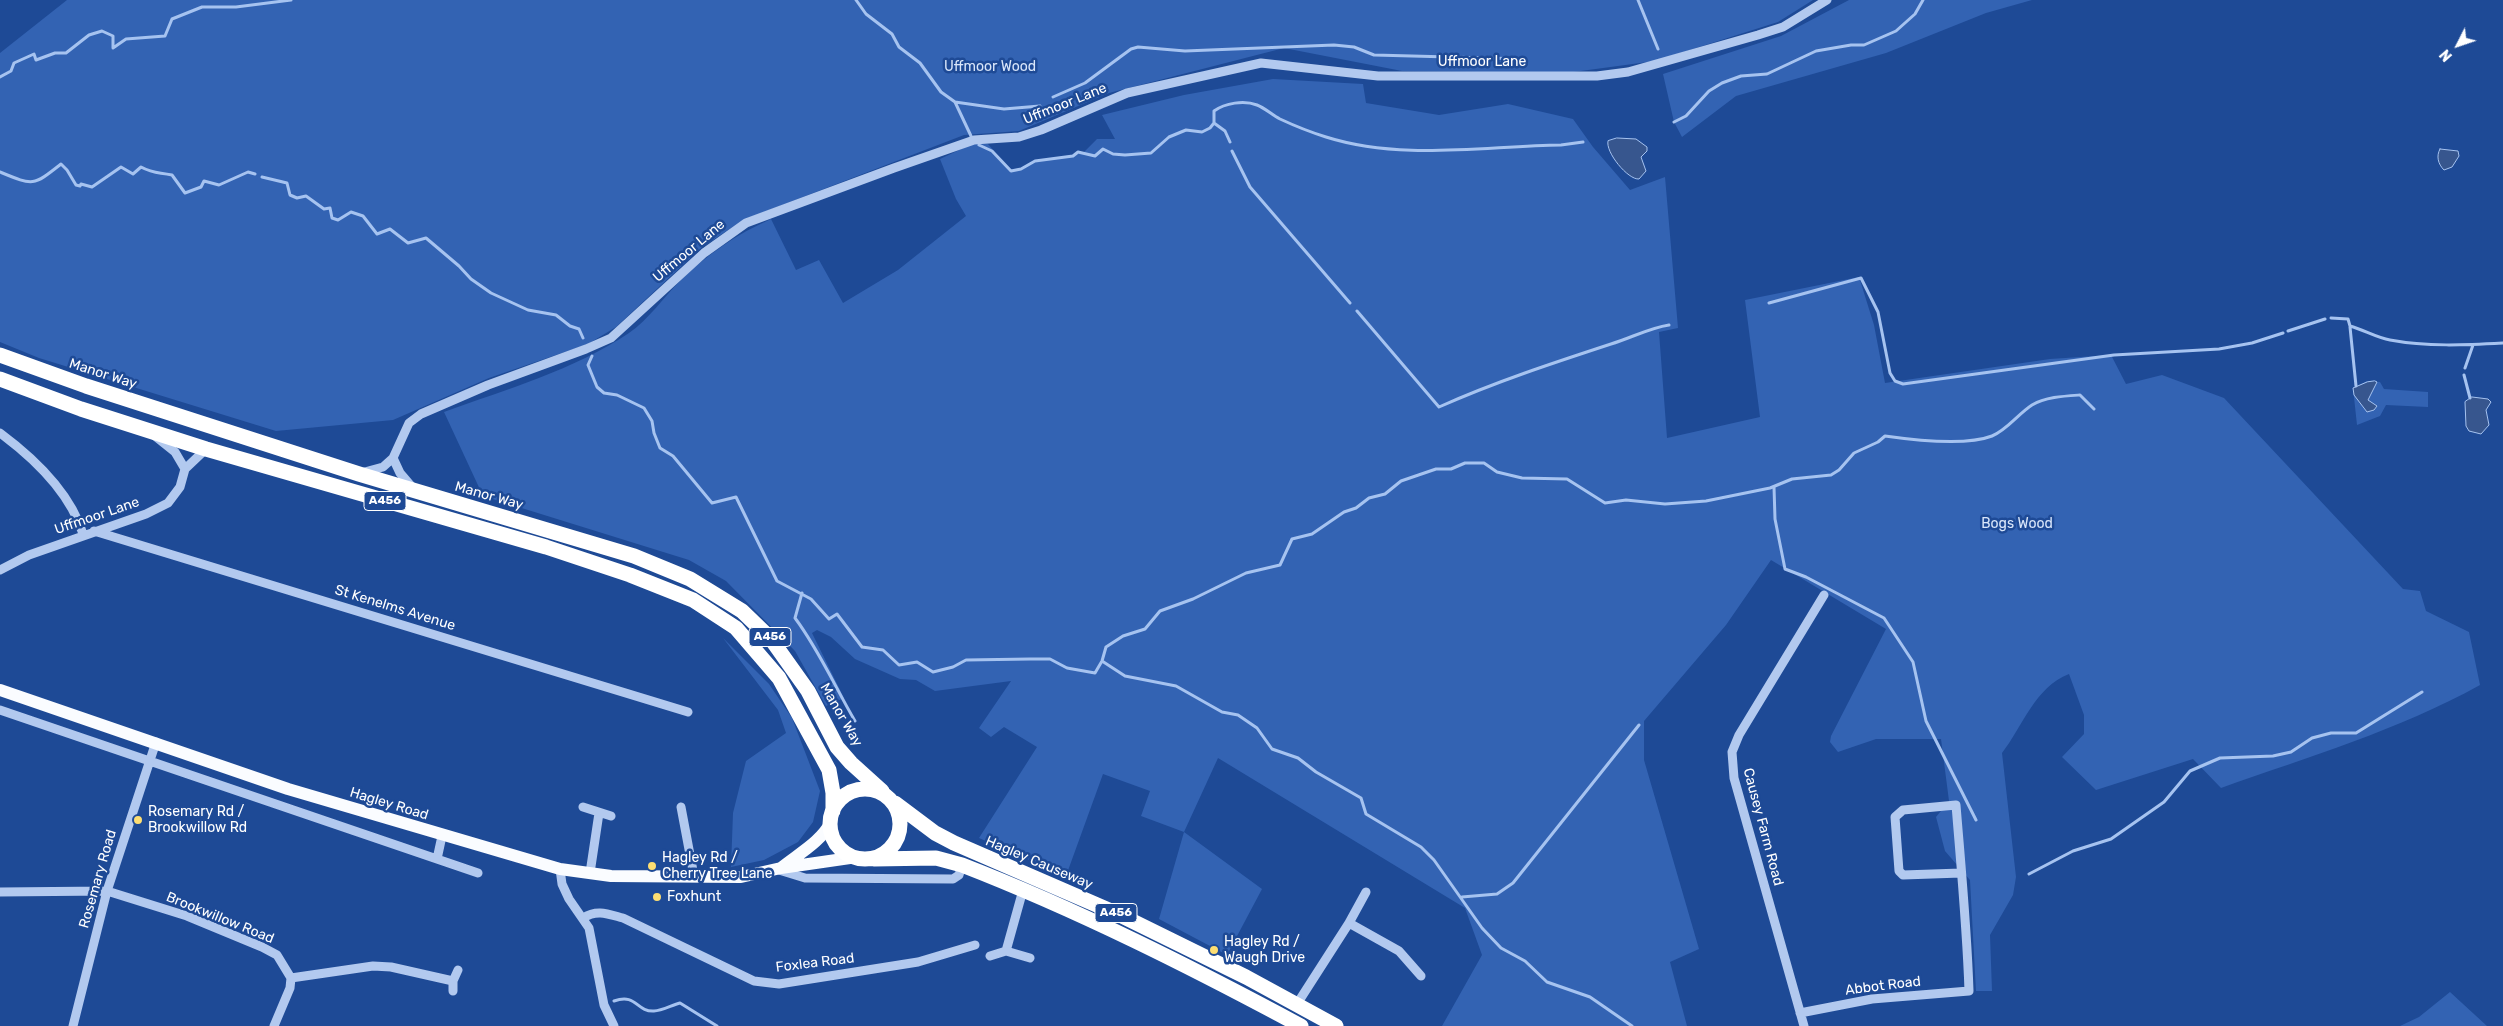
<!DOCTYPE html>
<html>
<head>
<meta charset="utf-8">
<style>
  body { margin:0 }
  #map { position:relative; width:2503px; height:1026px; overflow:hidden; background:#1e4a96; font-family:Rubik,sans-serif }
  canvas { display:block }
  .north { position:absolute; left:2433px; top:20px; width:50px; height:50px; -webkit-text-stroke:4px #1e4a96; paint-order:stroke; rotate:229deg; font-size:14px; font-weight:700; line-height:20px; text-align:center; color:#fff }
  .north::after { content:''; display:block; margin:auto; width:18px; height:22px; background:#fff; clip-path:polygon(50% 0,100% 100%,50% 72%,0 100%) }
</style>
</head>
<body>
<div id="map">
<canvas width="2503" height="1026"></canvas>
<div class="north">N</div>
</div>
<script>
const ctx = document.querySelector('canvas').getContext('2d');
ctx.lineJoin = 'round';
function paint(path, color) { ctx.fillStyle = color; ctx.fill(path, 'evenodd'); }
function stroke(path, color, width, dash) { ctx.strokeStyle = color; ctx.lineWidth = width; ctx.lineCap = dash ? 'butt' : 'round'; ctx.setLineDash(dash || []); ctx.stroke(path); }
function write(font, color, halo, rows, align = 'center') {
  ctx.font = font + ' Rubik,sans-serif'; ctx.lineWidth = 5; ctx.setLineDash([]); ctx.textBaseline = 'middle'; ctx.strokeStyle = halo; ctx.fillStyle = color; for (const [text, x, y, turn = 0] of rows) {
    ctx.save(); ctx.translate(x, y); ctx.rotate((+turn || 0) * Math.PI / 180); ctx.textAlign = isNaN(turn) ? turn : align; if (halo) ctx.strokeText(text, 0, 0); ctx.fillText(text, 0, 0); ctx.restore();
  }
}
const green = new Path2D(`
  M67,0H1813L1778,22L1655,61L1566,73L1402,71L1284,48L1109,93L1019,131L964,135L743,220L701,248L616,327L588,344L489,378L393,420L276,431L39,358L0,342V53Z
  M1849,0H2032L1986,13L1886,53L1736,96L1682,137L1674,122L1663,74L1781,36Z
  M1273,79L1363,84L1366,103L1439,115L1508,104L1573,119L1593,147L1630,190L1665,177L1678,328L1659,332L1667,438L1760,417L1745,300L1859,277L1874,325L1885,383L2050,359L2111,355L2126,384L2162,375L2224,398L2403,589L2420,591L2426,611L2469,632L2480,685C2397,731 2310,756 2221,788L2193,759L2096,790L2062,757L2084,734V715L2069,674C2035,687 2023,726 2002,753L2016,877L2013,895L1990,935L1992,991H1976L1970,880L1945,851L1936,817L1949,801L1941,739H1876L1838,752L1830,742L1831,736L1886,629L1771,560L1726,625L1644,721V760L1699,949L1670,962L1687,1026H1442L1482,955L1465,908L1218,758L1184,832L1262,889L1227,955L1159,919L1184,832L1141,816L1150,791L1103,774L1066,876L979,838L1037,747L1004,727L991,737L979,728L1011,681L935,691L916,680L900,679L855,659L831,637L817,630L812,633L844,698L826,706L795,651L726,581L689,560L483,496L444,412C507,389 574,370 629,333C648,320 664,297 680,281C706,255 737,234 771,219L796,270L819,260L843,303L898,270L966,216L956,199L940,159L974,143L988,144L1011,171L1021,169L1035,161L1083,153L1097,139H1115L1102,115L1184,95Z
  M2367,381L2380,382L2384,389L2428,392V407L2386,405L2380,416L2357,425L2353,388ZM2374,388C2368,396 2369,402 2364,409L2359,399Z
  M723,638L769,684L792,718L820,791L813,822L798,842L764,860L731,867L733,813L746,761L786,733L778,710Z
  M2450,992L2487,1026H2400L2419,1017Z`);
const water = new Path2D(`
  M1617,138L1636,139L1647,147V151L1641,157L1646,171L1639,179C1628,180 1605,152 1608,141Z
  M2440,149L2458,151L2459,156L2452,167L2444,170C2438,164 2436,156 2440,149Z
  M2375,381L2377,382L2368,400L2377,406L2374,410L2367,412L2354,395L2353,388L2367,382Z
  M2472,397L2488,399L2491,402L2486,410L2489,425L2481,434L2469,431L2466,426L2465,402Z`);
const stream = new Path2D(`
  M856,0L866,14L892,34L899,47L920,63L941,92L955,102L1004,109L1040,106
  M1638,0L1658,49
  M0,77L11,71L14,63L34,54L36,60L55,53H66L89,35L102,31L113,36V48L126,39L165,36L172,19L202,7H236L291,0
  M1053,97L1085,83L1131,49L1138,47L1185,51L1334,45L1354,47L1374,55L1525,59
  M955,102L971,136
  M1674,122L1686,116L1709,91L1722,83L1741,76L1767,74L1816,51L1851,45H1864L1896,31L1915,14L1923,0
  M1214,123L1225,131L1230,142
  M979,145L992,151L1011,171L1021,169L1035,161L1073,156L1078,152L1095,156L1103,149L1113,154L1125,155L1151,153L1169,137L1186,130L1202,132L1210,128L1214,123V111C1225,103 1244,100 1257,105C1265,108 1272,115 1280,119C1295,126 1310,132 1326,137C1402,161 1483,146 1561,145L1583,142
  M1232,151L1250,187L1350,303
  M0,172C34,186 33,186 61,164L67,170L76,185L80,186L81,184L92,187L121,167L133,174L141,167C154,174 158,172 172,175L185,193L201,187L204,181L219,185L248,172L255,174
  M262,177L287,183L290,195L297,198L306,196L324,209L330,208L332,218L338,220L351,212L363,216L377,234L390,229L408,243L426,238L459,266L471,279L491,293L528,310L556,315L570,326L579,329L583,338
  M1769,303L1861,278L1878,312L1890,373L1895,381L1903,384L2114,355L2219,349L2252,343L2283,333
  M1357,311L1439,407C1495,382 1553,363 1611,344C1631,338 1649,328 1669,325
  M2331,318L2348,319L2350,326C2364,330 2377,338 2390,340C2427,347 2466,345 2503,343
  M2350,327L2356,386
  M2288,331L2325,319
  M592,356L588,365L597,387L604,393L617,395L644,408L652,421L654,433L660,448L673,456L712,503L736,497L777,581L811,599L829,619L837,614L862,647L883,650L899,665L917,662L933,672L953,667L966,660L1030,659H1050L1067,668L1095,673L1102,661L1106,647L1123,636L1145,629L1160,611L1193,599L1246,573L1280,565L1292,539L1312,534L1344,512L1356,508L1369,498L1385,494L1401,481L1436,469H1451L1465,463H1484L1497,472L1522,478L1567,479L1605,503L1626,500L1665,504L1706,501L1770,488L1792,479L1831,475L1839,470L1854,453L1878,442L1885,436C1913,440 1966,446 1992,436C2007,430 2018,414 2032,405C2045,397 2065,396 2080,395L2094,409
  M2465,368L2473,345
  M2464,375L2470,398
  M1774,487L1775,519L1785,569L1806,577L1884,618L1913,662L1926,721L1976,820
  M802,593L795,618C819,650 835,687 855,721
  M1102,661L1125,676L1176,686L1222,712L1238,715L1257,728L1272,749L1298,758L1316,772L1361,798L1366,814L1421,847L1434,860L1482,928L1501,948L1525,961L1547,982L1590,997L1632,1026
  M2029,874L2073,851L2111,839L2164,802L2190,771L2220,758L2273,756L2291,752L2312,738L2331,733H2356L2422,692
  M1462,897L1497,894L1513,883L1639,725
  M614,1001C637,993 636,1012 654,1011C662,1011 672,1005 680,1003L717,1026`);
const minor = new Path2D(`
  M0,433C35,459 70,492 83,534
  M155,436L175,452L185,469
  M393,458L400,473L412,487
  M361,473L383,467L393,458L409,423L421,414L488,385L586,349L611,338L704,253L746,223L894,168L974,140L1019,137L1041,130L1127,93L1261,63L1378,76H1597L1628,72L1758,35L1783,27L1827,0
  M94,531L688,712
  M0,570L29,555L146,514L168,503L180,487L185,469L206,449
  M0,710L478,873
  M583,807L611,816
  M681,807L694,876
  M437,859L442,836
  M560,869L562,884L569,899L589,928L604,1005L614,1026
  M779,870L805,878L953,879L959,875L962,865
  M590,873L599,813
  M1023,890L1006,951L1030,958
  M0,892L107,891L187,916L262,947L277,955L291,978L290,988L274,1026
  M583,918C597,909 608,914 623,918L754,981L779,984L918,962L975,945
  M1349,923L1399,951L1421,976
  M990,956L1006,951
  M291,978L373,966L391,967L453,981
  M453,991V981L458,970
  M1297,1004L1349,923L1366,892
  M1800,1013L1872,999L1969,991C1967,929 1961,867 1956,805L1903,810L1895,817L1899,871L1903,875L1961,873
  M73,1026L107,891L156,742
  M1804,1026L1734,778L1732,752L1739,735L1824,595`);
const major = new Path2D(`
  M0,690L288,789L560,869L611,876L741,877L781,868L850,858
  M781,868C798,854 821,842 831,822`);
const highway = new Path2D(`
  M0,355L86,386L359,474L634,556L690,579L742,611L771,639L808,691L837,747L851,763L882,791
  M0,379L81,409L206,449L546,547L630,575L693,600L736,628L779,678L829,770L833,793V811
  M830 824a35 35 0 1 1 70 0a35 35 0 1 1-70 0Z
  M895,803L935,833L954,843L1120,915L1246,977L1336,1026
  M874,859L936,858L962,865C1078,910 1191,967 1301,1026`);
const markers = [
  [138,820,5,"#fdde72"],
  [652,866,5,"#fdde72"],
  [657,897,5,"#fdde72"],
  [1214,950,5,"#fdde72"]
];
const shields = [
  [385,501,42],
  [770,637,42],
  [1116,913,42]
];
const shieldNames = [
  ["A456",385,501],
  ["A456",770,637],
  ["A456",1116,913]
];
const streetNames = [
  ["Uffmoor Lane",1482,62],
  ["Uffmoor Lane",1065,104,-22],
  ["Uffmoor Lane",689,251,-40],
  ["Manor Way",103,374,18],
  ["Manor Way",489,496,16],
  ["Uffmoor Lane",97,516,-19],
  ["St Kenelms Avenue",395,608,17],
  ["Manor Way",841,715,60],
  ["Hagley Road",389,804,17],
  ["Causey Farm Road",1763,827,75],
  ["Hagley Causeway",1039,863,23],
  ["Rosemary Road",98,879,-74],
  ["Brookwillow Road",220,918,22],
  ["Foxlea Road",815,963,-7],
  ["Abbot Road",1883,986,-7]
];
const parkNames = [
  ["Uffmoor Wood",990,67],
  ["Bogs Wood",2017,524]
];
const poiNames = [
  ["Rosemary Rd /",148,812],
  ["Brookwillow Rd",148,828],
  ["Hagley Rd /",662,858],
  ["Cherry Tree Lane",662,874],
  ["Foxhunt",667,897],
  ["Hagley Rd /",1224,942],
  ["Waugh Drive",1224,958]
];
paint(green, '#3363b3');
paint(water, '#37568e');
stroke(water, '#a6c3f0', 1);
stroke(stream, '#a6c3f0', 3);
stroke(minor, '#b2c9ef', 9);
stroke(major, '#fafcff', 12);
stroke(highway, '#fff', 15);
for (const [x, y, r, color] of markers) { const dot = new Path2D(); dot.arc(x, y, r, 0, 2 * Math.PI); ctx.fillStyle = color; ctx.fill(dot); stroke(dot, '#1e4a96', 2); }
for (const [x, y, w] of shields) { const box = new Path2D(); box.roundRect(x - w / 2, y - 9.5, w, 19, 4); ctx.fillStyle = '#1e4a96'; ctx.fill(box); stroke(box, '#fff', 1); }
write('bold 12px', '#fff', null, shieldNames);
write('14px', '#fff', '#1e4a96', streetNames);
write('14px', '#d9e6fa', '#1e4a96', parkNames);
write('14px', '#fff', '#1e4a96', poiNames, 'left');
</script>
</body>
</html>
